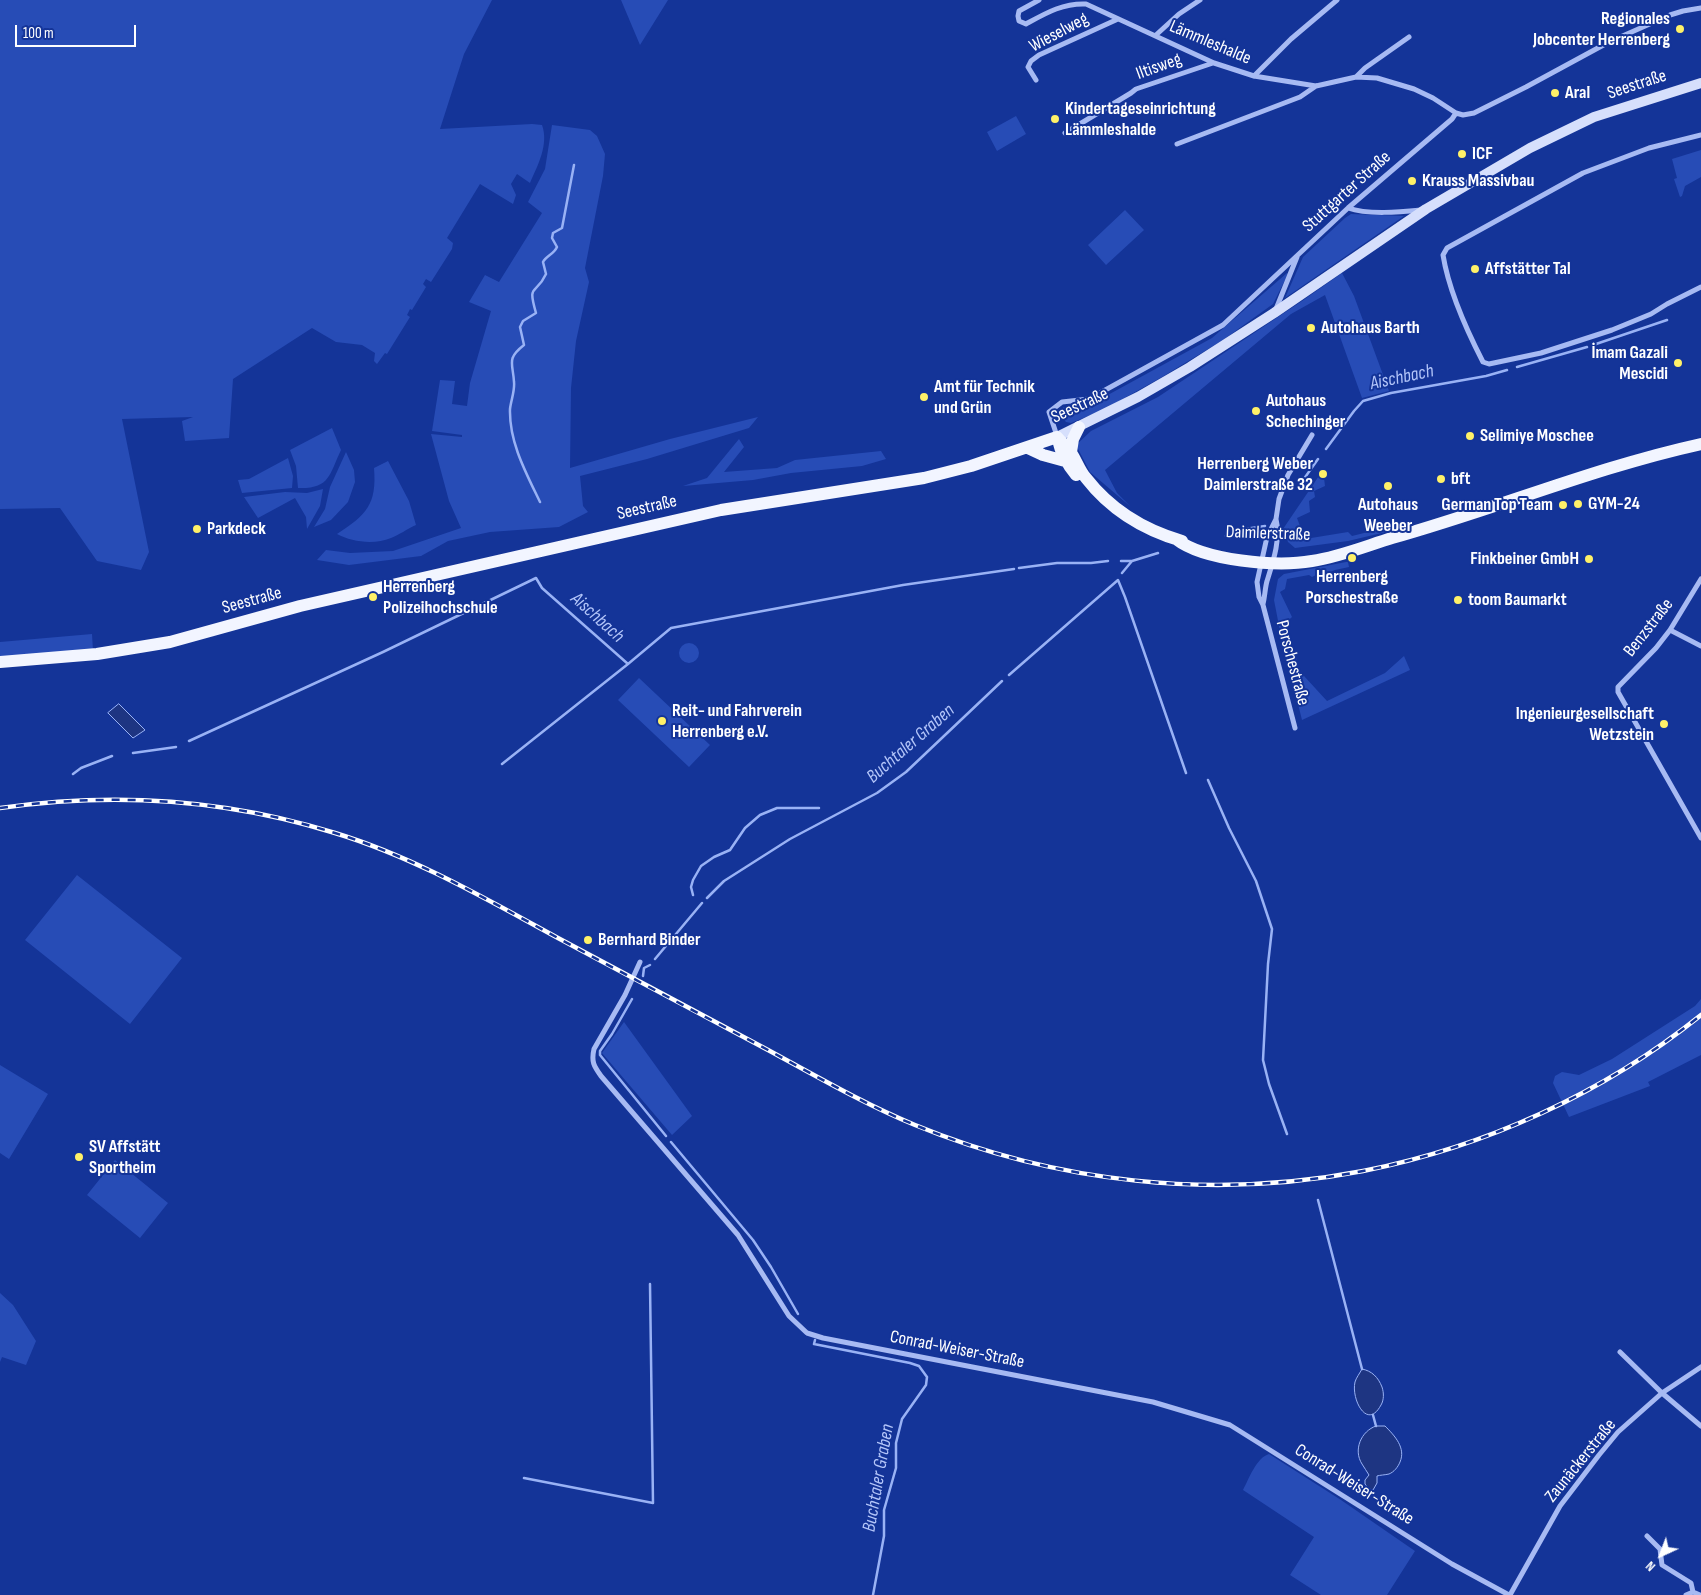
<!DOCTYPE html>
<html>
<head>
<meta charset="utf-8">
<style>
  body { margin:0 }
  #map { position:relative; width:1701px; height:1595px; overflow:hidden; background:#143498; font-family:"Sofia Sans Condensed",sans-serif }
  canvas { display:block }
  .north { position:absolute; left:1636px; top:1530px; width:50px; height:50px; -webkit-text-stroke:4px #143498; paint-order:stroke; rotate:223deg; font-size:14px; font-weight:700; line-height:20px; text-align:center; color:#fff }
  .north::after { content:''; display:block; margin:auto; width:18px; height:22px; background:#fff; clip-path:polygon(50% 0,100% 100%,50% 72%,0 100%) }
  .scale { position:absolute; left:15px; top:25px; width:121px; height:22px; box-sizing:border-box; border:2px solid #fff; border-top:0; padding-left:6px; font-size:15px; line-height:18px; white-space:nowrap; color:#fff; -webkit-text-stroke:4px #143498; paint-order:stroke }
</style>
</head>
<body>
<div id="map">
<canvas width="1701" height="1595"></canvas>
<div class="north">N</div>
<div class="scale">100 m</div>
</div>
<script>
const ctx = document.querySelector('canvas').getContext('2d');
ctx.lineJoin = 'round';
function paint(path, color) { ctx.fillStyle = color; ctx.fill(path, 'evenodd'); }
function stroke(path, color, width, dash) { ctx.strokeStyle = color; ctx.lineWidth = width; ctx.lineCap = dash ? 'butt' : 'round'; ctx.setLineDash(dash || []); ctx.stroke(path); }
function write(font, color, halo, rows, align = 'center') {
  ctx.font = font + ' "Sofia Sans Condensed",sans-serif'; ctx.lineWidth = 4; ctx.setLineDash([]); ctx.textBaseline = 'middle'; ctx.strokeStyle = halo; ctx.fillStyle = color; for (const [text, x, y, turn = 0] of rows) {
    ctx.save(); ctx.translate(x, y); ctx.rotate((+turn || 0) * Math.PI / 180); ctx.textAlign = isNaN(turn) ? turn : align; if (halo) ctx.strokeText(text, 0, 0); ctx.fillText(text, 0, 0); ctx.restore();
  }
}
const green = new Path2D(`
  M0,0H492L464,54L440,129L532,124L542,125C549,144 538,165 530,183L517,174L511,184L516,195L513,204L480,184L447,238L453,243L452,249L431,282L426,279L423,284L426,287L412,310L410,309L407,315L410,317L387,354L385,353L377,364L374,361L375,353L362,345L336,342L312,328L233,379L229,438L185,441L182,421L193,417L122,419L149,552L141,570L97,561L60,508L0,509Z
  M621,0H668L640,45Z
  M1016,116L1026,134L997,151L987,132Z
  M552,125L590,130L597,136L605,154L603,176L585,268L589,282L576,341L571,388L570,468L670,439L758,417L749,428L647,459L580,476L583,506L588,512L559,527L490,532L448,541L421,556L349,565L317,560L326,550L350,553L393,551L461,528L449,501L431,434L462,437V435L432,431L440,380L455,381L452,404L467,406L470,383L491,311L469,302L485,275L499,282L542,213L528,202L545,169Z
  M1701,150V177L1685,186L1682,196L1680,197L1674,179L1677,178L1672,159Z
  M1125,210L1144,230L1106,265L1088,245Z
  M1351,214L1404,216L1285,298L1303,257L1345,218Z
  M1287,273L1288,274L1273,304L1223,340L1162,377L1103,410L1071,423L1066,422L1060,415V411L1064,407L1086,405L1095,402L1212,338Z
  M1342,273L1354,296L1389,391L1362,398L1325,295L1291,314L1105,470L1117,493L1131,507L1090,472L1076,445L1091,431L1158,397L1302,301Z
  M332,428L341,450C329,475 330,489 298,488L296,466L290,450Z
  M739,439L744,447L724,472L777,468L795,460L881,451L886,459L862,466L791,473L753,480L683,486L707,478Z
  M346,452L354,470L355,482L348,502L331,520L314,527L325,509L330,487Z
  M288,458L293,476L292,488L242,493L238,480L249,479Z
  M388,461L409,501L416,525C407,529 399,535 391,538C374,545 352,542 337,534C366,515 377,505 374,468Z
  M1323,470L1325,486L1314,491L1315,497L1309,501L1310,512L1297,518L1305,539L1348,532L1352,536L1404,523L1407,527L1348,541L1295,548L1288,542L1283,529Z
  M323,489L320,506L307,529L306,517L295,498L258,518L244,497L285,492L307,493Z
  M1346,562H1348L1349,567L1335,570L1319,577L1318,574L1312,577L1309,575L1287,579L1285,589L1280,592L1292,617L1283,625L1286,630L1280,631L1274,600L1278,579L1284,574Z
  M92,634L93,651L0,658V642Z
  M679 653a10 10 0 1 1 20 0a10 10 0 1 1-20 0Z
  M1283,644L1297,659L1293,664L1327,701L1385,673L1404,656L1410,670L1302,720Z
  M639,678L710,745L689,767L618,700Z
  M77,875L182,958L130,1024L25,940Z
  M1701,999V1055L1648,1082L1650,1086L1569,1117L1553,1083L1555,1076L1562,1072L1579,1075L1612,1059L1695,1006Z
  M624,1022L692,1116L672,1135L602,1053Z
  M0,1065L48,1094L9,1159L0,1153Z
  M115,1160L168,1203L140,1238L87,1195Z
  M0,1293L13,1305L36,1341L26,1365L2,1357L0,1362Z
  M1269,1454L1341,1500L1415,1551L1387,1595H1321L1290,1575L1314,1537L1243,1490C1249,1479 1256,1458 1269,1454Z`);
const water = new Path2D(`
  M119,704L145,730L133,738L108,713Z
  M1362,1369C1372,1371 1378,1377 1382,1387C1384,1393 1384,1400 1381,1405C1367,1431 1351,1399 1355,1382C1356,1378 1360,1373 1362,1369Z
  M1376,1426H1385C1395,1436 1406,1448 1400,1462C1398,1467 1394,1472 1389,1474C1385,1475 1380,1475 1377,1476V1483L1373,1490L1369,1489L1365,1484V1480L1369,1475C1367,1471 1364,1468 1362,1464C1353,1450 1361,1431 1376,1426Z`);
const stream = new Path2D(`
  M1596,344L1667,320
  M1517,367L1587,347
  M1326,449L1354,411L1363,401L1391,393L1486,376L1507,370
  M1301,483L1318,459
  M540,502C526,473 509,442 510,409C511,400 515,391 514,382C513,363 506,359 524,345L520,327L523,321L536,313C527,282 536,296 546,274L543,262C546,256 554,254 557,247L552,238L553,233L562,228L574,165
  M1226,536L1245,529L1265,526
  M1121,561H1132L1158,553
  M1019,568L1057,563H1091L1108,561
  M1122,573L1132,561
  M1009,675L1118,580L1125,597L1186,773
  M189,741L383,652L536,578L542,588L628,664L671,628L903,585L1014,569
  M133,753L176,747
  M502,764L628,664
  M73,774L81,768L112,756
  M1208,780L1229,828L1256,881L1272,929L1268,964L1263,1060L1269,1084L1287,1134
  M693,895L691,887L693,880L701,866L714,857L730,850L745,828L760,815L777,808H819
  M707,898L724,881L790,839L877,793L906,772L1002,681
  M655,959L702,903
  M643,976L644,968L650,965
  M632,999L612,1034L600,1051V1055L666,1136
  M671,1142L753,1240L771,1267L798,1314
  M1318,1200L1362,1369
  M815,1340L814,1344L910,1363L919,1366L927,1377L926,1385L902,1419L896,1443V1468L884,1510V1536L873,1595
  M1373,1415L1376,1426
  M524,1478L653,1503L650,1284`);
const minor = new Path2D(`
  M1039,0L1019,11L1018,16L1019,21L1026,24C1046,13 1063,3 1086,4L1214,63L1254,76L1316,86L1356,77L1377,78L1414,89L1433,98L1456,113
  M1156,35L1179,14L1200,0
  M1254,76L1291,39L1337,0
  M1356,77L1365,68L1409,37
  M1036,80L1028,67L1031,61L1039,55L1118,19
  M1065,133L1131,93L1136,89L1213,63
  M1701,135L1649,148L1583,173L1447,248L1443,255C1449,292 1466,329 1483,362L1489,364L1541,353L1612,330L1651,314L1667,304L1701,287
  M1177,144L1300,97L1316,86
  M1348,208C1368,215 1400,212 1421,210
  M1276,309L1297,257
  M1057,436L1049,412L1062,402L1089,399L1223,325L1348,208L1452,119L1456,113L1463,115L1474,113L1526,87L1609,42L1670,15L1683,11L1701,8
  M1701,579L1670,630L1656,648L1618,687V692L1701,838
  M1263,604C1265,596 1265,588 1267,581C1273,562 1281,539 1276,519
  M1670,630L1701,646
  M1295,728L1263,605L1259,597L1257,582L1267,537L1276,519L1279,499L1288,475L1312,435
  M640,962L625,995L594,1049C591,1062 594,1066 601,1076L738,1235L789,1316L807,1333L823,1338L1153,1402L1230,1425L1452,1564L1509,1595
  M1620,1352L1662,1393L1701,1426
  M1647,1536L1660,1549L1662,1565L1691,1583L1693,1592
  M1510,1595L1560,1506L1599,1455L1618,1432L1662,1393L1701,1367
  M1686,1595L1693,1592L1700,1595`);
const secondary = new Path2D(`
  M1057,437L1138,397L1190,367L1274,313L1426,209L1530,148L1594,117L1701,83`);
const primary = new Path2D(`
  M1057,437C1061,442 1067,446 1070,451C1076,459 1079,470 1086,478C1110,509 1144,530 1182,541
  M1058,440C1061,454 1067,464 1076,475
  M1028,448L1043,455L1065,461
  M1071,452L1073,439L1079,427
  M1176,539C1204,561 1277,567 1312,561C1339,557 1366,546 1392,538C1496,509 1596,467 1701,444
  M0,662L97,654L170,642L300,606L721,510L924,478L971,466L1057,437`);
const rail = new Path2D(`
  M0,808C112,792 226,799 335,833C414,857 486,899 558,938C628,976 698,1013 768,1050C816,1076 864,1104 915,1125C1056,1183 1213,1200 1363,1171C1485,1147 1604,1093 1701,1015`);
const markers = [
  [1680,29,5,"#fff168"],
  [1555,93,5,"#fff168"],
  [1055,119,5,"#fff168"],
  [1462,154,5,"#fff168"],
  [1412,181,5,"#fff168"],
  [1475,269,5,"#fff168"],
  [1311,328,5,"#fff168"],
  [1678,363,5,"#fff168"],
  [924,397,5,"#fff168"],
  [1256,411,5,"#fff168"],
  [1470,436,5,"#fff168"],
  [1323,474,5,"#fff168"],
  [1441,479,5,"#fff168"],
  [1388,486,5,"#fff168"],
  [1578,504,5,"#fff168"],
  [1563,505,5,"#fff168"],
  [197,529,5,"#fff168"],
  [1352,558,5,"#fff168"],
  [1589,559,5,"#fff168"],
  [373,597,5,"#fff168"],
  [1458,600,5,"#fff168"],
  [662,721,5,"#fff168"],
  [1664,724,5,"#fff168"],
  [588,940,5,"#fff168"],
  [79,1157,5,"#fff168"]
];
const poiNames = [
  ["Regionales",1670,19,"right"],
  ["Jobcenter Herrenberg",1670,40,"right"],
  ["Aral",1565,93],
  ["Kindertageseinrichtung",1065,109],
  ["Lämmleshalde",1065,130],
  ["ICF",1472,154],
  ["Krauss Massivbau",1422,181],
  ["Affstätter Tal",1485,269],
  ["Autohaus Barth",1321,328],
  ["İmam Gazali",1668,353,"right"],
  ["Mescidi",1668,374,"right"],
  ["Amt für Technik",934,387],
  ["und Grün",934,408],
  ["Autohaus",1266,401],
  ["Schechinger",1266,422],
  ["Selimiye Moschee",1480,436],
  ["Herrenberg Weber",1313,464,"right"],
  ["Daimlerstraße 32",1313,485,"right"],
  ["bft",1451,479],
  ["GYM-24",1588,504],
  ["Autohaus",1388,505,"center"],
  ["Weeber",1388,526,"center"],
  ["German Top Team",1553,505,"right"],
  ["Parkdeck",207,529],
  ["Finkbeiner GmbH",1579,559,"right"],
  ["Herrenberg",1352,577,"center"],
  ["Porschestraße",1352,598,"center"],
  ["Herrenberg",383,587],
  ["Polizeihochschule",383,608],
  ["toom Baumarkt",1468,600],
  ["Reit- und Fahrverein",672,711],
  ["Herrenberg e.V.",672,732],
  ["Ingenieurgesellschaft",1654,714,"right"],
  ["Wetzstein",1654,735,"right"],
  ["Bernhard Binder",598,940],
  ["SV Affstätt",89,1147],
  ["Sportheim",89,1168]
];
const streetNames = [
  ["Wieselweg",1059,33,-28],
  ["Lämmleshalde",1210,43,23],
  ["Iltisweg",1159,67,-20],
  ["Seestraße",1637,85,-18],
  ["Stuttgarter Straße",1347,192,-42],
  ["Seestraße",1080,406,-25],
  ["Seestraße",647,508,-13],
  ["Daimlerstraße",1268,534,2],
  ["Seestraße",252,601,-15],
  ["Benzstraße",1649,628,-52],
  ["Porschestraße",1292,663,75],
  ["Conrad-Weiser-Straße",957,1350,11],
  ["Zaunäckerstraße",1581,1461,-51],
  ["Conrad-Weiser-Straße",1354,1485,32]
];
const waterNames = [
  ["Aischbach",1402,378,-12],
  ["Aischbach",597,618,42],
  ["Buchtaler Graben",911,744,-41],
  ["Buchtaler Graben",879,1478,-80]
];
paint(green, '#274cb6');
paint(water, '#1e3582');
stroke(water, '#99b2f5', 1);
stroke(stream, '#99b2f5', 2.5);
stroke(minor, '#a7baf3', 5);
stroke(secondary, '#d6dffc', 10);
stroke(primary, '#f2f5ff', 12);
stroke(rail, '#fff', 4.5);
stroke(rail, '#143498', 2.5, [8]);
for (const [x, y, r, color] of markers) { const dot = new Path2D(); dot.arc(x, y, r, 0, 2 * Math.PI); ctx.fillStyle = color; ctx.fill(dot); stroke(dot, '#143498', 2); }
write('bold 18px', '#fff', '#143498', poiNames, 'left');
write('18px', '#fff', '#143498', streetNames);
write('italic 19px', '#b3c5f9', '#143498', waterNames);
</script>
</body>
</html>
